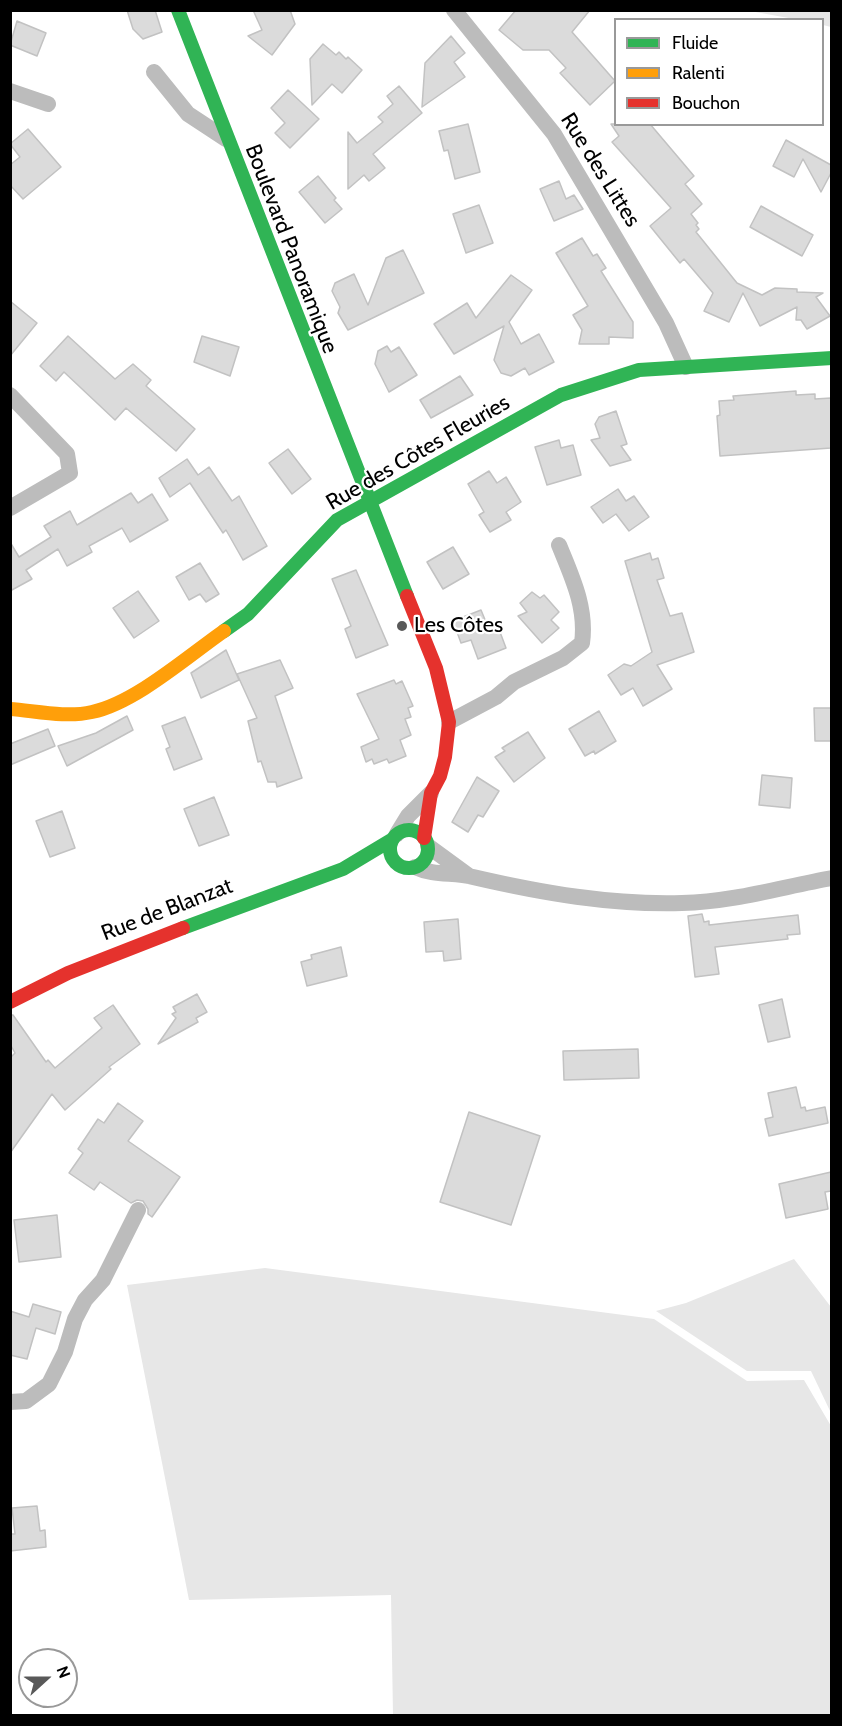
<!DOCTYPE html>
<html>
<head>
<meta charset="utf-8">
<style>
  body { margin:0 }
  #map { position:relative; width:842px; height:1726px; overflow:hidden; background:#fff; font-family:Cabin,sans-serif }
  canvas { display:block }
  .frame { position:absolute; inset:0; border:12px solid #000; pointer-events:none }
  .legend { position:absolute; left:614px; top:18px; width:210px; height:108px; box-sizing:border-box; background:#fff; border:2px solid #999; margin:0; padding:8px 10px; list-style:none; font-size:18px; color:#000 }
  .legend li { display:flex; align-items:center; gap:12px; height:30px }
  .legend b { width:30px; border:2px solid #999 }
  .north { position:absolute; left:18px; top:1648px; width:60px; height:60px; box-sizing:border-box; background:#fff; border:2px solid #999; border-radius:50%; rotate:69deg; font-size:16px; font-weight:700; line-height:24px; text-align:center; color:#000 }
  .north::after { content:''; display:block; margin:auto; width:21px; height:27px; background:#595959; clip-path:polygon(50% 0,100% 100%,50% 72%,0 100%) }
</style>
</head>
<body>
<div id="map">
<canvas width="842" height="1726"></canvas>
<div class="frame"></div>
<ul class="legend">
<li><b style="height:8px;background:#30b455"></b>Fluide</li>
<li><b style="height:8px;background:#ff9f0a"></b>Ralenti</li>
<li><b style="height:8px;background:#e5322d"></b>Bouchon</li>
</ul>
<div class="north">N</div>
</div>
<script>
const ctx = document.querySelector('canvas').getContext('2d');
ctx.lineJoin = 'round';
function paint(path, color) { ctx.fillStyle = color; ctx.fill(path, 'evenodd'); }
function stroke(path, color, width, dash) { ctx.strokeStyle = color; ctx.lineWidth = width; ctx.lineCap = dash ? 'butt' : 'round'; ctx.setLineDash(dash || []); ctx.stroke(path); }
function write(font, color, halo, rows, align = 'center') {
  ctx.font = font + ' Cabin,sans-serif'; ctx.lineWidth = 4.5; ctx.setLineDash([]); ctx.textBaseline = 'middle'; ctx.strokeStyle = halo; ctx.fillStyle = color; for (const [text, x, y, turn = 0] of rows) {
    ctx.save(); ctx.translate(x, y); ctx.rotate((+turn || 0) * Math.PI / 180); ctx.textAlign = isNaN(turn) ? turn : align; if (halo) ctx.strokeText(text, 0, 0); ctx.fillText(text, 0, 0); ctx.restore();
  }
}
const green = new Path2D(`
  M750,11H831V27L823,25L822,20L794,19Z
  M794,1259L831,1307V1413L811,1371H747L656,1311L686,1303Z
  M265,1268L654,1319L747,1381L804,1380L831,1426V1715H393L391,1595L189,1600L127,1285Z`);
const building = new Path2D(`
  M127,10H155L162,32L143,39L133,29Z
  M253,10H290L295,24L272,55L248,36L262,30Z
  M516,10H590L572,32L615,81L590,105L560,73L566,68L549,50H523L499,30Z
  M17,21L46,33L37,56L10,45Z
  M451,36L465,53L454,62L465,77L422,107L425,63Z
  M323,44L336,55L339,52L346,59L348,57L362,70L342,93L332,84L312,105L310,59Z
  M399,86L422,113L373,154L385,168L369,181L364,175L348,189V132L357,143L383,122L378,117L393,104L387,96Z
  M288,90L319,119L290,148L275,133L285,123L271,108Z
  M468,124L480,172L455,179L448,150L444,151L439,131Z
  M611,124H650L694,176L685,184L702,204L691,214L698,223L696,225L699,229L696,232L737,283L762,295L775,288L797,289V292L823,293L816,297L830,316L807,329L801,320H796L797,307L760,326L743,293L729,322L704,311L713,293L684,259L680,263L650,226L671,208L612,142L619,136Z
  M28,129L61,167L23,199L10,185V165L20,157L10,144Z
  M786,140L831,165V173L821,192L803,159L794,177L773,166Z
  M318,176L336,198L334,200L342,209L325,223L299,192Z
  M559,181L566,199L574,195L583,209L554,221L540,189Z
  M479,205L493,243L466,253L453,214Z
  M761,206L813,235L802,256L750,227Z
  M582,238L593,256L597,254L606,268L601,271L633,322V338L609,337V344H579L582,330L573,315L588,306L556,253Z
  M403,250L424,293L348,330L338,313L340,307L332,291L335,283L354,274L368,305L386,258Z
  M511,275L532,290L509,322L521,344L539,334L554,362L529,375L525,368L511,376L501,373L494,360L504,326L454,354L434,324L467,303L476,318Z
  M10,301L37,323L10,356Z
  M68,336L115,379L133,364L151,380L146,386L195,429L176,451L126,408L115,420L64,372L56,381L40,366Z
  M202,336L239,347L230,376L194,362Z
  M387,346L391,352L399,347L417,375L389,392L375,364L378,351Z
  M460,376L473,395L431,418L420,400Z
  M796,391V395L815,394V399L831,398V448L720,456L717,416L720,415L719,401L734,400L733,396Z
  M616,411L627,444L621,446L631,460L610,466L591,440L600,438L595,424L599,417Z
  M559,440L561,448L573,445L581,475L547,485L535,447Z
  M288,449L311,479L292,494L269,463Z
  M187,459L198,475L209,467L232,501L239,496L267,546L243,560L226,530L223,533L190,483L170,497L159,478Z
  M489,471L497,483L506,477L521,502L506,512L511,520L490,532L479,515L484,512L468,484Z
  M618,489L626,501L634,496L649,517L629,531L616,514L603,523L591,507Z
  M131,493L138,503L152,494L168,520L130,542L122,528L89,546L92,552L67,566L58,549L26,570L32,579L10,591V542L19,557L51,537L44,526L70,511L77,525Z
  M453,547L469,574L443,589L427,562Z
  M650,553L652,560L658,558L664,578L657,580L670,616L682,613L694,652L657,665L672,689L643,706L633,688L621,695L608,675L624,664L631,666L652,652L625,561Z
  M200,563L219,594L206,602L200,594L189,600L176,577Z
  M356,570L388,645L356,658L345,629L351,626L332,579Z
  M138,591L159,621L134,638L113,608Z
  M532,592L540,598L544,595L559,612L551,620L559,628L542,643L518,616L527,612L520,603Z
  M481,610L488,627L497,624L506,648L478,659L471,640L461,643L453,621Z
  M226,650L239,680L201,698L191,673Z
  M280,660L293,688L275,696L302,778L277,787L276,782H268L261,761L258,762L248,721L257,718L237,674Z
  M394,680L396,684L402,681L413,706L408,708L411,717L405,719L411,735L400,740L406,756L389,763L387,759L374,764L372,759L366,762L361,747L379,739L357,694Z
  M814,708H831V741H815Z
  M599,711L616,741L595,754L594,751L585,756L569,729Z
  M127,716L133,730L67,766L58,746L96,733Z
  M185,717L202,759L174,770L166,749L170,747L162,726Z
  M48,729L55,746L10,765V744Z
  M528,732L545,758L514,782L495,757L505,751L502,748Z
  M762,775L792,778L790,808L759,805Z
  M477,777L499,791L483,817L478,815L468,832L452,822Z
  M214,797L229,835L199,846L184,809Z
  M62,811L75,848L50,857L36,821Z
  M702,914L704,922L709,921V925L798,915L800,934L787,935L788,939L715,947L719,974L695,977L688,916Z
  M458,919L461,959L444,961L443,951L426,952L424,922Z
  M341,947L347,976L307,986L301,962L312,959L311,955Z
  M197,994L207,1012L196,1018L198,1022L158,1044L176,1018L172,1014L176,1012L173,1007Z
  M782,999L790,1037L768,1042L759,1005Z
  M113,1005L140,1044L109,1067L111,1069L65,1110L52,1094L10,1153V1058L15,1053L10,1044V1015H13L46,1062L48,1060L55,1068L102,1028L94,1018Z
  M638,1049L639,1078L564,1080L563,1051Z
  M796,1087L801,1108L805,1107L806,1111L825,1107L828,1123L769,1136L765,1119L773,1117L768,1093Z
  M118,1103L143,1121L128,1141L180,1177L152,1217L148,1214V1209L143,1201L137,1200L131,1203L100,1182L94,1190L69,1173L83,1153L78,1149L98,1119L104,1123Z
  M469,1112L540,1136L511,1225L440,1202Z
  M831,1172V1191L825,1192L828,1209L786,1218L779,1184Z
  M57,1215L61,1257L19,1262L14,1220Z
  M33,1304L61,1312L55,1334L36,1328L27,1359L10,1355V1311L29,1317Z
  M37,1506L40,1531L45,1530L46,1547L10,1551V1534H15L12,1508Z`);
const street = new Path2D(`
  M454,10L554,134L666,323L686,367
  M154,72L188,114L226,139
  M10,91L48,104
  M10,395L67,454L70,473L10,508
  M449,722L496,697L514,682L563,658L582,643C587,608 572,577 559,545
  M397,834L408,816L431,793
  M428,846L469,876
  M415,867C434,876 453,872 473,877C542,893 611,905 682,903C733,902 782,887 832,878
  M10,1402L26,1401L49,1384L65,1352L75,1319L85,1300L103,1280L138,1210`);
const fast = new Path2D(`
  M178,10L407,596
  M224,631L248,614L337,520L561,395L639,370L832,358
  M390 849a19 19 0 1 1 38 0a19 19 0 1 1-38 0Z
  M183,928L343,869L393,839`);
const slow = new Path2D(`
  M10,709C36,711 66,718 92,712C135,703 188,656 224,631`);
const jam = new Path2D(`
  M407,596L436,668L449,722L445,757L440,776L431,793L424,838
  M10,1002L68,973L183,928`);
const markers = [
  [402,626,6,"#595959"]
];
const streetNames = [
  ["Rue des Littes",600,170,58],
  ["Boulevard Panoramique",291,249,69],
  ["Rue des Côtes Fleuries",418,453,-30],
  ["Rue de Blanzat",167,910,-21]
];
const poiNames = [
  ["Les Côtes",414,626]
];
paint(green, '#e7e7e7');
paint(building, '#dbdbdb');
stroke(building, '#c2c2c2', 1.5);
stroke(street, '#bcbcbc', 16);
stroke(fast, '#30b455', 14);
stroke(slow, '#ff9f0a', 14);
stroke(jam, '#e5322d', 14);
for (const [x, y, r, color] of markers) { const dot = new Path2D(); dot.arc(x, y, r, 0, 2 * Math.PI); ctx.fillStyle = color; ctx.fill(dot); stroke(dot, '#fff', 2); }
write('22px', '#000', '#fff', streetNames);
write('22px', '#000', '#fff', poiNames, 'left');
</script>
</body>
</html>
